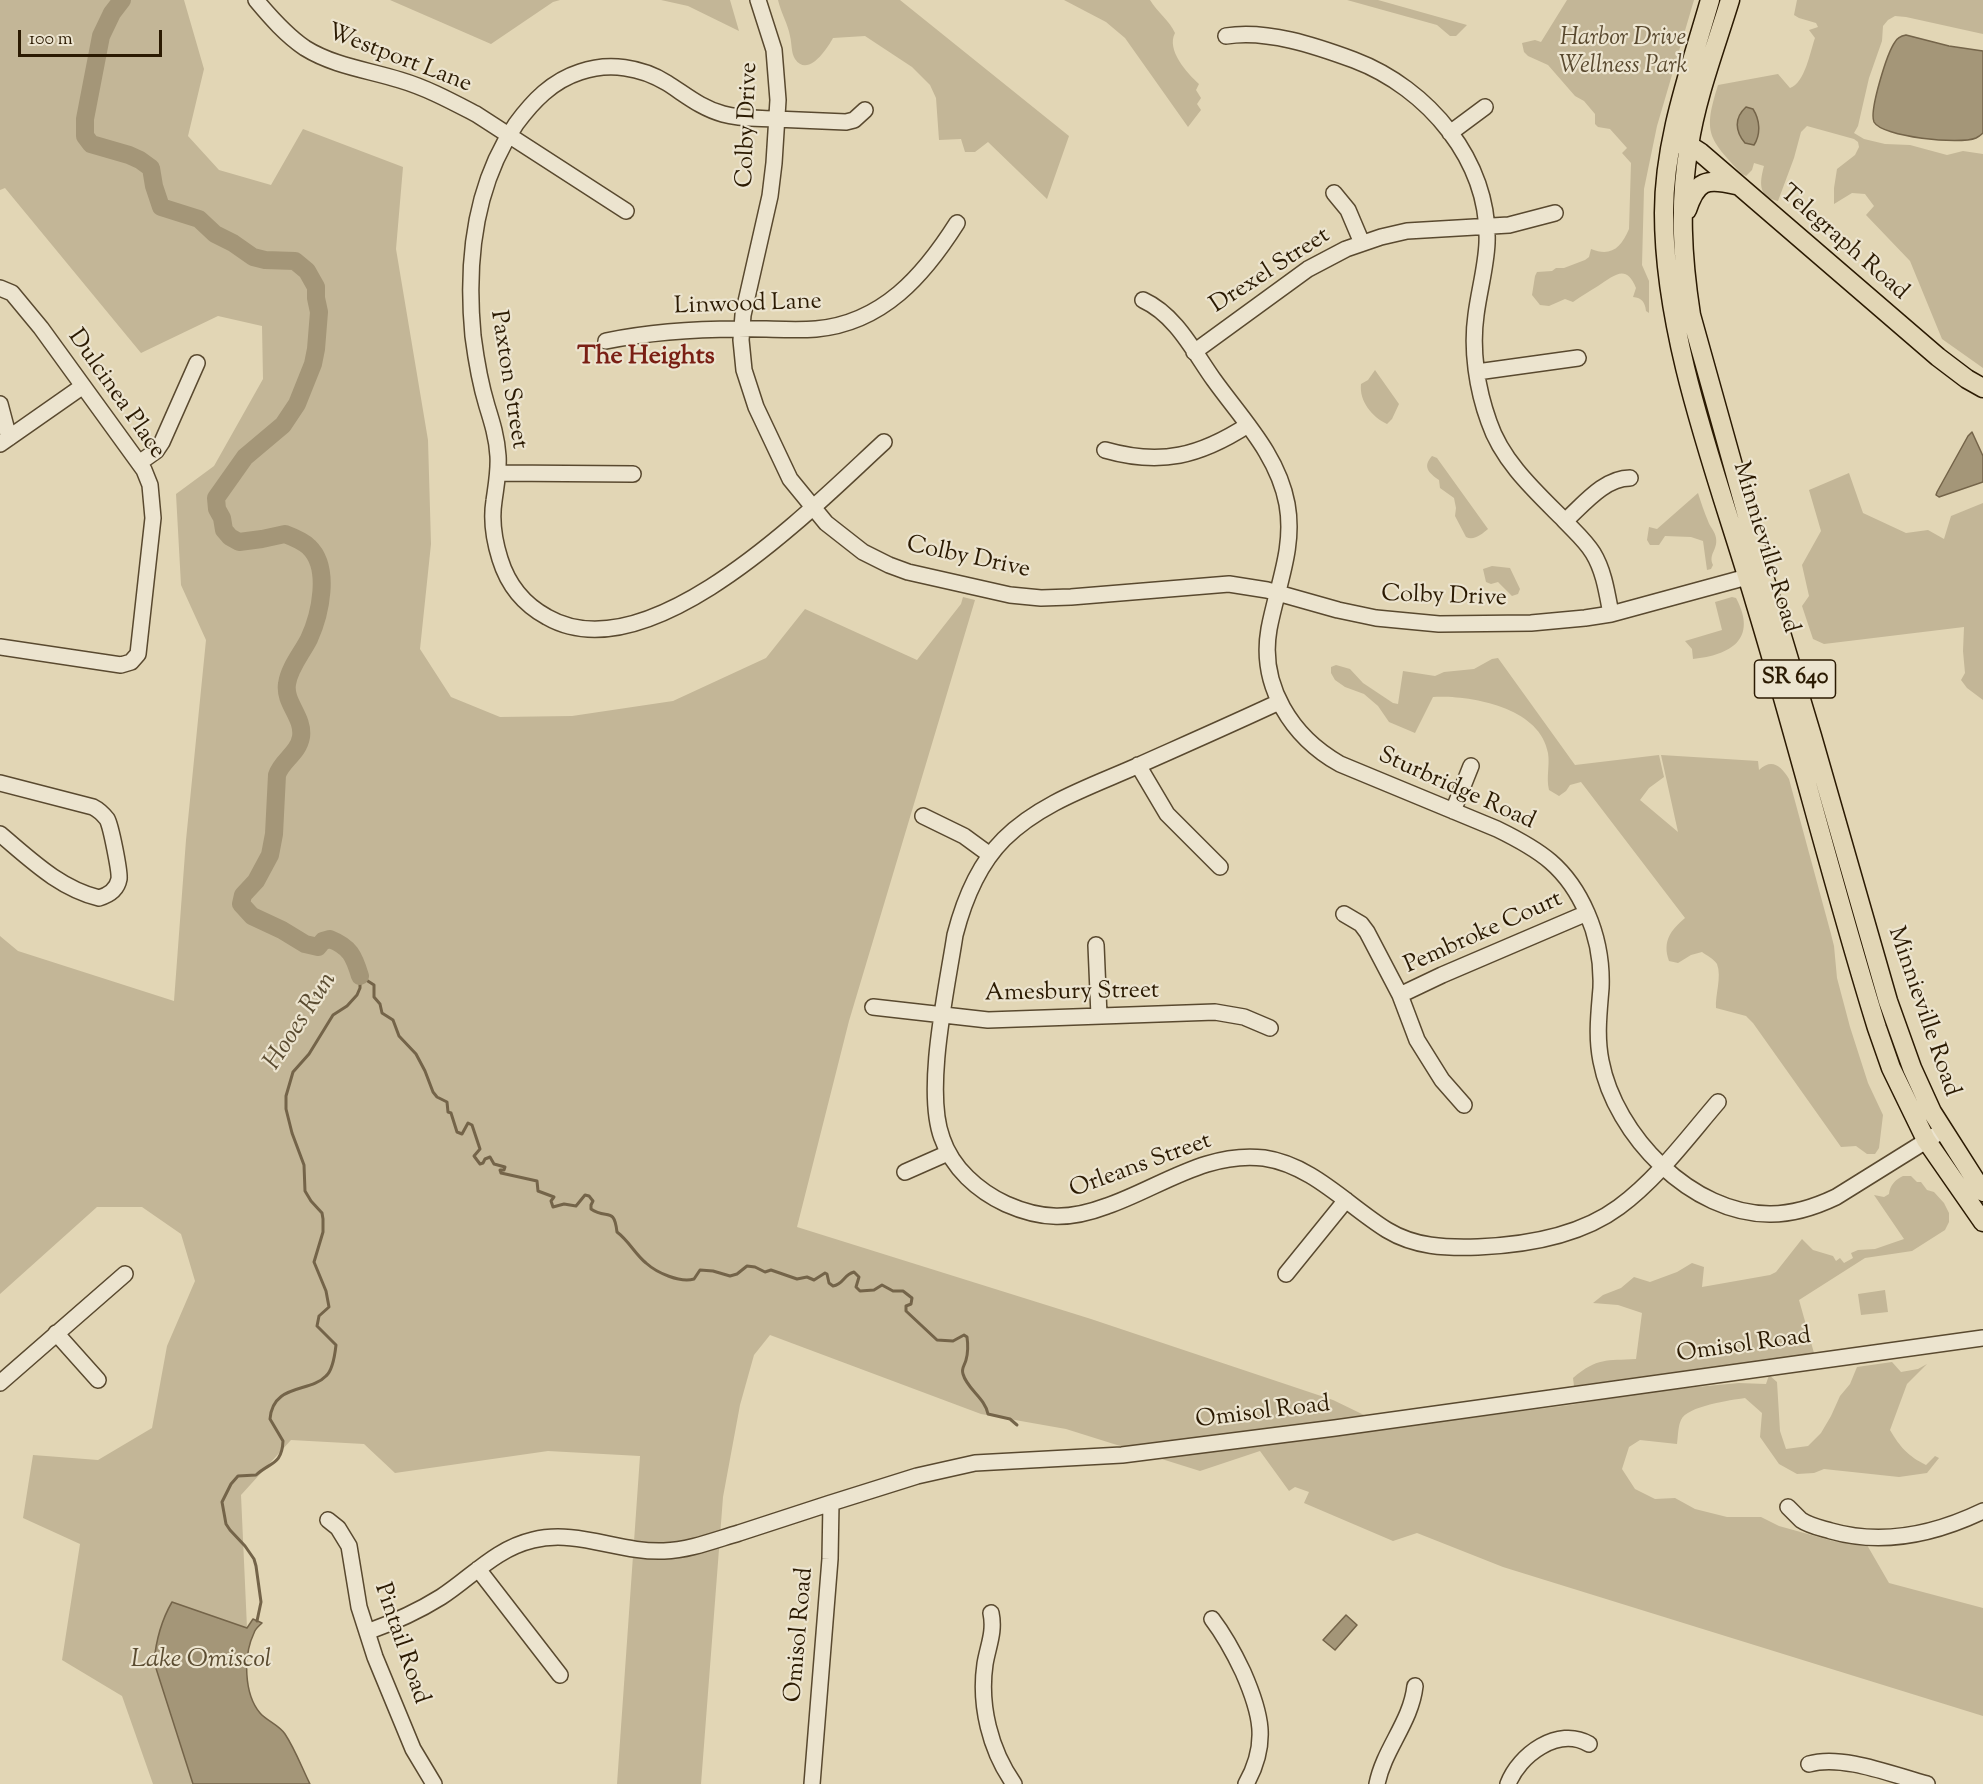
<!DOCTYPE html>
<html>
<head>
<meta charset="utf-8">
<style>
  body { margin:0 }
  #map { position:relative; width:1983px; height:1784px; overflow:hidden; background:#e2d6b5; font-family:"Sorts Mill Goudy",serif }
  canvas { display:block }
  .scale { position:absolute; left:18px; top:30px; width:144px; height:27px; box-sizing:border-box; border:3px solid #2b1a02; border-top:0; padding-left:8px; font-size:18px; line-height:21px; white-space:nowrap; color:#2b1a02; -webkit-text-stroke:4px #ece4cf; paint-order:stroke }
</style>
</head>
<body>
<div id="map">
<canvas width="1983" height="1784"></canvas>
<div class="scale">100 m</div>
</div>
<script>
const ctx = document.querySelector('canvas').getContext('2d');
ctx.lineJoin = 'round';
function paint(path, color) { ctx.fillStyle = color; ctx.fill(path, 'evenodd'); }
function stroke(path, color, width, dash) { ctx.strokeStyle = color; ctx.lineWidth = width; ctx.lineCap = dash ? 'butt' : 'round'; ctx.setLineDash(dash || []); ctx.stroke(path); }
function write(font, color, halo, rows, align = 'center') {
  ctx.font = font + ' "Sorts Mill Goudy",serif'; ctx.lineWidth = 4.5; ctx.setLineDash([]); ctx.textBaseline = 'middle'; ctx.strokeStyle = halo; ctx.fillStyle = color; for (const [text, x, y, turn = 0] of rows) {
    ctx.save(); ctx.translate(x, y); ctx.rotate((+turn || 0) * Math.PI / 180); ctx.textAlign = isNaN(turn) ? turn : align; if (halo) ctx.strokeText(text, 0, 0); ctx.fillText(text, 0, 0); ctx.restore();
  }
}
const green = new Path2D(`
  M0,0H184L204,69L188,136L219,170L271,185L303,129L403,167L396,249L428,440L431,544L420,649L451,697L500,717L572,716L673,701L766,658L805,609L917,660L961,604L963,597L975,600L849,1021L797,1227L1091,1319L1333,1400L1391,1428L1570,1405L1654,1391L1739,1383L1766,1384L1769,1375L1777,1382L1780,1431L1786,1449L1808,1446L1821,1433L1831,1416L1840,1396L1850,1384L1857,1367L1892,1362L1901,1372L1918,1369L1927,1364L1907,1384L1890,1430C1900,1447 1908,1456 1926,1465L1935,1456L1939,1458L1927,1473L1899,1477L1824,1469L1814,1473L1797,1474L1779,1464L1760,1437L1762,1413L1745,1398C1731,1400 1687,1406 1681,1420C1678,1426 1678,1437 1677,1444L1640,1440L1629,1447L1622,1469L1635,1489L1655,1499L1675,1498L1695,1509L1727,1517H1761L1779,1526L1833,1541L1867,1545L1889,1583L1983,1608V1716L1503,1567L1417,1533L1393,1541L1304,1503L1309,1492L1295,1487L1289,1491L1260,1451L1200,1471L1066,1429L981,1414L770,1335L754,1355L740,1405L723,1497L701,1784H617L640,1456L548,1451L395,1473L364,1444L291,1440L241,1495L247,1628L173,1603L154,1662L193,1784H153L122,1696L62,1660L80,1544L23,1518L33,1455L98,1460L152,1428L167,1346L195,1281L181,1234L142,1207H97L0,1294V936L18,951L174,1001L186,840L206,640L181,585L176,494L214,466L263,379L262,326L218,316L141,353L5,188L0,190Z
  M390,0H560L553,2L491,44Z
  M661,0H730L739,31L688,6Z
  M778,0H900L1069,136L1047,199L988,142L975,152H965L961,139L939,140L936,98L930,85L912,67L865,36L833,38C827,49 808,78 795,59C791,53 792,44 790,36C788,24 781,13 778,0Z
  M1064,0H1150C1157,12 1170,21 1175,33C1166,50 1187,73 1199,84L1196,90L1201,98L1197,104L1201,110L1188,127L1125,38L1106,22Z
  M1347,0H1378L1467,25L1456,36H1450L1437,25Z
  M1567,0H1694L1657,126L1644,189L1642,265L1649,281V313L1646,311C1645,302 1642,298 1633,297L1636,288C1626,263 1614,276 1598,286C1590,291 1581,296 1573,302L1565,299L1549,306L1540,305L1532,295L1535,276L1537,272L1552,271L1556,268H1564L1585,260L1589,257L1591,249C1611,257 1621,248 1629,229L1631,163L1622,153L1627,148L1610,129L1598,127L1595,124V114L1584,101L1575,96L1548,65L1528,56L1524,52L1522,43L1535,40L1541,42Z
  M1797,0H1983V34L1906,17L1895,16L1888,20L1883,26L1882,41L1869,78L1858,126L1854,133L1864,139L1885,144L1910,145L1947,155L1963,151L1983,154V368L1942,339L1910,261L1866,215L1874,206L1865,194L1852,193L1834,204V188L1837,169L1855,155L1859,147L1858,142L1854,139L1807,126L1801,132L1794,158L1778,201C1757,197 1760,181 1764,166L1754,163L1752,170L1746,176L1742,174C1708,138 1703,133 1718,85L1778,74L1790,88C1805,83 1810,52 1815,38L1809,30L1818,27L1816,23L1799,18L1794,15Z
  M1375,370L1399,404L1392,419L1387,424C1372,417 1359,401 1361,384L1368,380Z
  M1432,456L1437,458L1488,529C1482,534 1474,541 1466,537L1455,516L1456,508L1454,498L1440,488L1439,480C1429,473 1422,467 1432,456Z
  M1849,473L1863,513L1906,533L1928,530L1944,539L1951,516L1983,503V700L1967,688L1961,680L1965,673L1963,651L1964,627L1824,644L1813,639L1802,606L1809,596L1802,565L1821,531L1809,490Z
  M1698,493C1701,502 1704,512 1708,521C1710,527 1715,531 1716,538C1718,550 1708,554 1713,565L1711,569L1707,570L1703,541L1691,537L1665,536L1659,545H1650L1647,540L1649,527L1657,529Z
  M1492,566L1510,568L1520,589L1518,594L1512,596L1498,582L1491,584L1486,582L1483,569Z
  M1732,597L1736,598C1758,639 1731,655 1693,659L1692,649L1685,641L1722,630L1715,602Z
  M1498,658L1575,765L1659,755L1664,777L1649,788L1640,800L1678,832L1661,755L1758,761L1759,770C1772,758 1781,766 1789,779L1831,934L1834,946L1837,978L1850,1027L1868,1083L1883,1115L1879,1148L1875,1154H1867L1856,1146L1841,1147L1753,1023L1746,1016L1716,1008C1715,995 1722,977 1717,964C1714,959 1706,955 1702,952L1691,955L1678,963L1669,961C1662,941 1671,930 1685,918L1581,782L1570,785L1566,791L1559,796L1549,790C1546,777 1550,765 1548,753C1540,707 1470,695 1433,697L1415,733L1389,722L1378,706L1364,694L1345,687L1335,680L1331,673V667L1336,665L1350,669L1363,683L1393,703L1398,704L1403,671L1435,676L1444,672L1474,669L1492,659Z
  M1903,1176H1911L1917,1182H1921L1927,1190L1934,1192L1944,1203L1949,1213V1222L1945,1230L1912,1251L1865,1258L1799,1300L1814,1353L1574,1386L1573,1378C1598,1357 1606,1361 1636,1359L1642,1313L1618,1305L1593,1303L1603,1295L1621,1288L1634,1277L1650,1282L1677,1272L1692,1263L1704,1267L1702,1287L1770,1275L1776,1272L1802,1239L1813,1250L1833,1256L1836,1261L1840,1258L1844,1263L1853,1258L1851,1253L1858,1250L1875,1249L1904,1239L1874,1195L1884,1197L1889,1194C1890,1185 1895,1180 1903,1176Z
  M1885,1290L1888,1312L1861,1315L1858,1294Z`);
const water = new Path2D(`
  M1906,35L1949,46L1983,51V133C1981,135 1978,137 1976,138C1960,145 1882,137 1874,122C1869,111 1887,53 1895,42C1897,38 1901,36 1906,35Z
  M1746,107L1753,109C1760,120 1761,134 1754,145L1745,143C1735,131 1734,118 1746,107Z
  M1972,432L1983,456V482L1939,497L1936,495L1937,492L1968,436Z
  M172,1602L247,1628L253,1619L262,1623C259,1626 255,1629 254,1633C243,1656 244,1694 260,1713C267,1721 279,1725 285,1734C295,1749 302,1768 310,1784H193L154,1662C156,1640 161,1621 172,1602Z
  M1346,1615L1357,1625L1335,1650L1323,1640Z`);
const stream = new Path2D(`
  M360,976L374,985V997L380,1004L382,1013L393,1020L399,1036L416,1054L425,1071L433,1092L437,1097L447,1102L448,1112L451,1113L457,1132L462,1134L468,1123L472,1125L480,1149L474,1156L480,1164L483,1163L485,1159L490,1157L494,1164L505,1167L504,1170H500L501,1173L537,1181L538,1191L554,1197L551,1201L553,1207L564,1204L576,1206L585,1195L589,1196L593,1201L591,1205V1209C607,1220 614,1206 617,1232C629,1241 635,1254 646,1263C657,1273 680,1283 694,1279L700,1270L713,1271L730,1276L737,1274L747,1266L755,1267L765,1272L771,1270L797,1279L807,1277L814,1280L825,1273L827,1274L829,1283L833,1286C844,1284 843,1275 854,1272L859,1277L856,1287L860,1291L874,1290L882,1285L893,1291H903L912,1298L911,1304L906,1306V1311L937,1340L953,1341L964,1335L967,1337C968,1344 968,1353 966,1360C965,1365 961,1368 963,1374C967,1389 985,1398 988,1414L1010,1419L1017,1425
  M257,1621L261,1602L256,1566L254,1559L245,1546L230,1530L226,1524L222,1502L231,1484L238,1476L256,1475C270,1462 282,1465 283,1441L270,1419C273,1383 310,1393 326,1376C333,1370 335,1354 336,1345L317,1326L319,1316L329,1307L326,1291L314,1262L323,1232V1219L322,1213L311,1201L305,1191L304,1165L292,1133L286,1109V1096L293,1072L309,1054L333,1015L347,1006L357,995L360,988V977`);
const river = new Path2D(`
  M122,0L112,13L101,36L85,119V136L91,144L129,155L140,160L151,168L154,186L161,207L199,219L215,234L233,243L253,257L265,260L295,261L307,271L316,287V298L319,312L316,349L313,364L297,404L283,425L245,457L216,498L217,509L222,518L224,530L230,537L239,542L262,539L285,534C293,537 303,541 309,547C331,568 320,615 309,639C302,653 289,668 287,684C284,703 304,717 301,737C298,754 282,760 277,775L274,834L270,855L256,881L243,895L241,904L252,916L282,930L305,944L318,947L323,941L330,939C350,947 354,956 360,976`);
const minor = new Path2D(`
  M256,0C271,18 286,35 305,48C334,66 368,70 400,80C427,88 451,101 476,114L626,211
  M758,0L774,50L778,100L774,163L770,196L743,315L741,340L744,370L756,407L790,479L826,523L863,552L889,565L908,572L1010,595L1041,598L1071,597L1229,584L1267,590L1338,610L1376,618L1439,624L1531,623L1585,618L1611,614L1758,574
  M1226,36C1266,29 1316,46 1354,60C1428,88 1490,161 1487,243C1486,267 1479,291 1476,315C1471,350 1477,389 1489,422C1502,461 1535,491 1563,519C1573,530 1585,540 1593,553C1604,571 1607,593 1611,614
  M865,110L854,120L846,122C822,121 798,120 775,119C757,118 740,119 723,114C701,108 686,95 667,83C641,67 609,62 580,72C552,81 533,101 516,124C474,186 466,262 473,336C476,359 480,383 487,406C492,422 497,438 498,456C499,471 496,486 494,501C491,520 494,540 500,559C508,585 523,604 547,617C650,676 814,506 884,442
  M1450,133L1485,107
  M1334,193L1348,210L1362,243
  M0,288L12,293L41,328L144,470L150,485L153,518L138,654L131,662L121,665L0,647
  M1143,300C1176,315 1194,352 1214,380C1242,419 1278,455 1287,504C1295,548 1277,586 1269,629C1259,686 1292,737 1340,764L1497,829C1540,850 1567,867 1587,913C1597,936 1602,963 1601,988C1599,1013 1596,1036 1601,1061C1615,1135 1692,1215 1771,1214C1794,1214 1815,1207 1836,1197L1942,1131
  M606,341C650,332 693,329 738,329C764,328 791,331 816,329C883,323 924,275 957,223
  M1194,352L1308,269L1346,249L1381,237L1407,231L1509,225L1555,213
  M1477,372L1578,358
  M0,404L9,438
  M0,444L83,386
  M1105,450C1161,466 1200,456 1248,425
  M139,463L156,451L162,442L197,363
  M498,473L633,474
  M1565,521C1583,505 1604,478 1630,478
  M1279,702C1232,724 1184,745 1137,766C1092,786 1040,803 1004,839C978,865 964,900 955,935C947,988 924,1090 942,1138C952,1168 978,1191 1006,1204C1042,1220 1070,1220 1107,1206C1159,1188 1206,1151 1264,1158C1312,1165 1347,1205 1387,1230C1415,1247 1445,1248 1478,1247C1525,1245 1580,1236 1619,1207C1658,1178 1687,1138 1718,1102
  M1138,765L1167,814L1220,867
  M0,783L93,807C99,810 103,814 107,819C111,826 120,872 119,879C117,890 109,895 99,898C59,888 31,860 0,834
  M1453,811L1471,766
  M923,816L964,836L990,855
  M1344,914L1361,924L1367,932L1400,995L1417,1040L1442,1080L1464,1105
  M1096,945L1099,1016
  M1400,995L1442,975L1587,913
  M873,1007L988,1020L1215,1012L1244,1017L1270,1028
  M905,1172L948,1153
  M1286,1274L1346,1200
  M56,1333L98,1380
  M0,1383L125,1274
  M1788,1507C1792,1511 1797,1516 1801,1520C1810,1526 1821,1528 1831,1531C1884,1546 1935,1534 1983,1511
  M328,1520L338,1528L349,1546L359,1607L375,1657L413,1749L434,1784
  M478,1569L560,1675
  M991,1613C995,1632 988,1646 985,1664C979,1705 990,1750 1014,1784
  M1212,1619C1225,1636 1234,1653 1243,1672C1261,1713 1269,1743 1246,1784
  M367,1632C392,1623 417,1612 441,1597C472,1577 495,1549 533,1540C577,1529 620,1553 664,1551C690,1550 715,1540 739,1533C770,1523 800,1513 831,1503
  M1809,1764C1842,1754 1893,1775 1927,1784
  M812,1784L830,1559L831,1503L917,1476L975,1463L1122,1455L1335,1428L1983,1338
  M1377,1784C1384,1749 1411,1722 1415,1686
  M1508,1784C1519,1755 1558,1726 1589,1744`);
const major = new Path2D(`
  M1710,0C1690,70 1664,140 1664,213C1664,341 1719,480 1755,602C1798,743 1833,887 1877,1028L1891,1068L1926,1140L1983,1222
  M1730,0C1716,46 1696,98 1689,146C1679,204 1682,257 1691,315L1763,573L1812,736L1888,1001L1912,1068L1932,1112L1983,1192
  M1678,144L1689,145L1700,152L1938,357L1967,379L1983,388
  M1687,210C1697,180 1706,178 1736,185`);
const shields = [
  [1795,679,81]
];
const shieldNames = [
  ["SR 640",1795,679]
];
const parkNames = [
  ["Harbor Drive",1623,40],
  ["Wellness Park",1623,68]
];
const streetNames = [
  ["Westport Lane",399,60,21],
  ["Colby Drive",749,125,-88],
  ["Telegraph Road",1843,244,41],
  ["Drexel Street",1271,272,-33],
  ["Linwood Lane",748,306,-2],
  ["Paxton Street",507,380,81],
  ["Dulcinea Place",115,395,55],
  ["Minnieville Road",1764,548,73],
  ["Colby Drive",968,559,12],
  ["Colby Drive",1444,598,2],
  ["Sturbridge Road",1456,790,24],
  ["Pembroke Court",1484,934,-24],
  ["Amesbury Street",1072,994,-1],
  ["Minnieville Road",1922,1012,71],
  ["Orleans Street",1141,1167,-20],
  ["Omisol Road",1744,1347,-8],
  ["Omisol Road",1263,1414,-7],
  ["Omisol Road",801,1635,-85],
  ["Pintail Road",400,1644,71]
];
const neighbourhoodNames = [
  ["The Heights",646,359]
];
const waterNames = [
  ["Hooes Run",302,1022,-57],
  ["Lake Omiscol",201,1662]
];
paint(green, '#c3b697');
paint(water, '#a49678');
stroke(water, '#746449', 1.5);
stroke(stream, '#746449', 3);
stroke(river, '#a49678', 18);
stroke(minor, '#59492f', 18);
stroke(major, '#2b1a02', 21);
stroke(minor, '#ece4cf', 15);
stroke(major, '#e2d6b5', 18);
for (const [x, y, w] of shields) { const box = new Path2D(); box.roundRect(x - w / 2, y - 19, w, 38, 4.5); ctx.fillStyle = '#ece4cf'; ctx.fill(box); stroke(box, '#2b1a02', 1.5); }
write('bold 22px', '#2b1a02', null, shieldNames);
write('italic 24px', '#59492f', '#ece4cf', parkNames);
write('24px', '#2b1a02', '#ece4cf', streetNames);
write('bold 26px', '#7a1f14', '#ece4cf', neighbourhoodNames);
write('italic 26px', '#5b4c31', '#ece4cf', waterNames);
</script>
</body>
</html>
